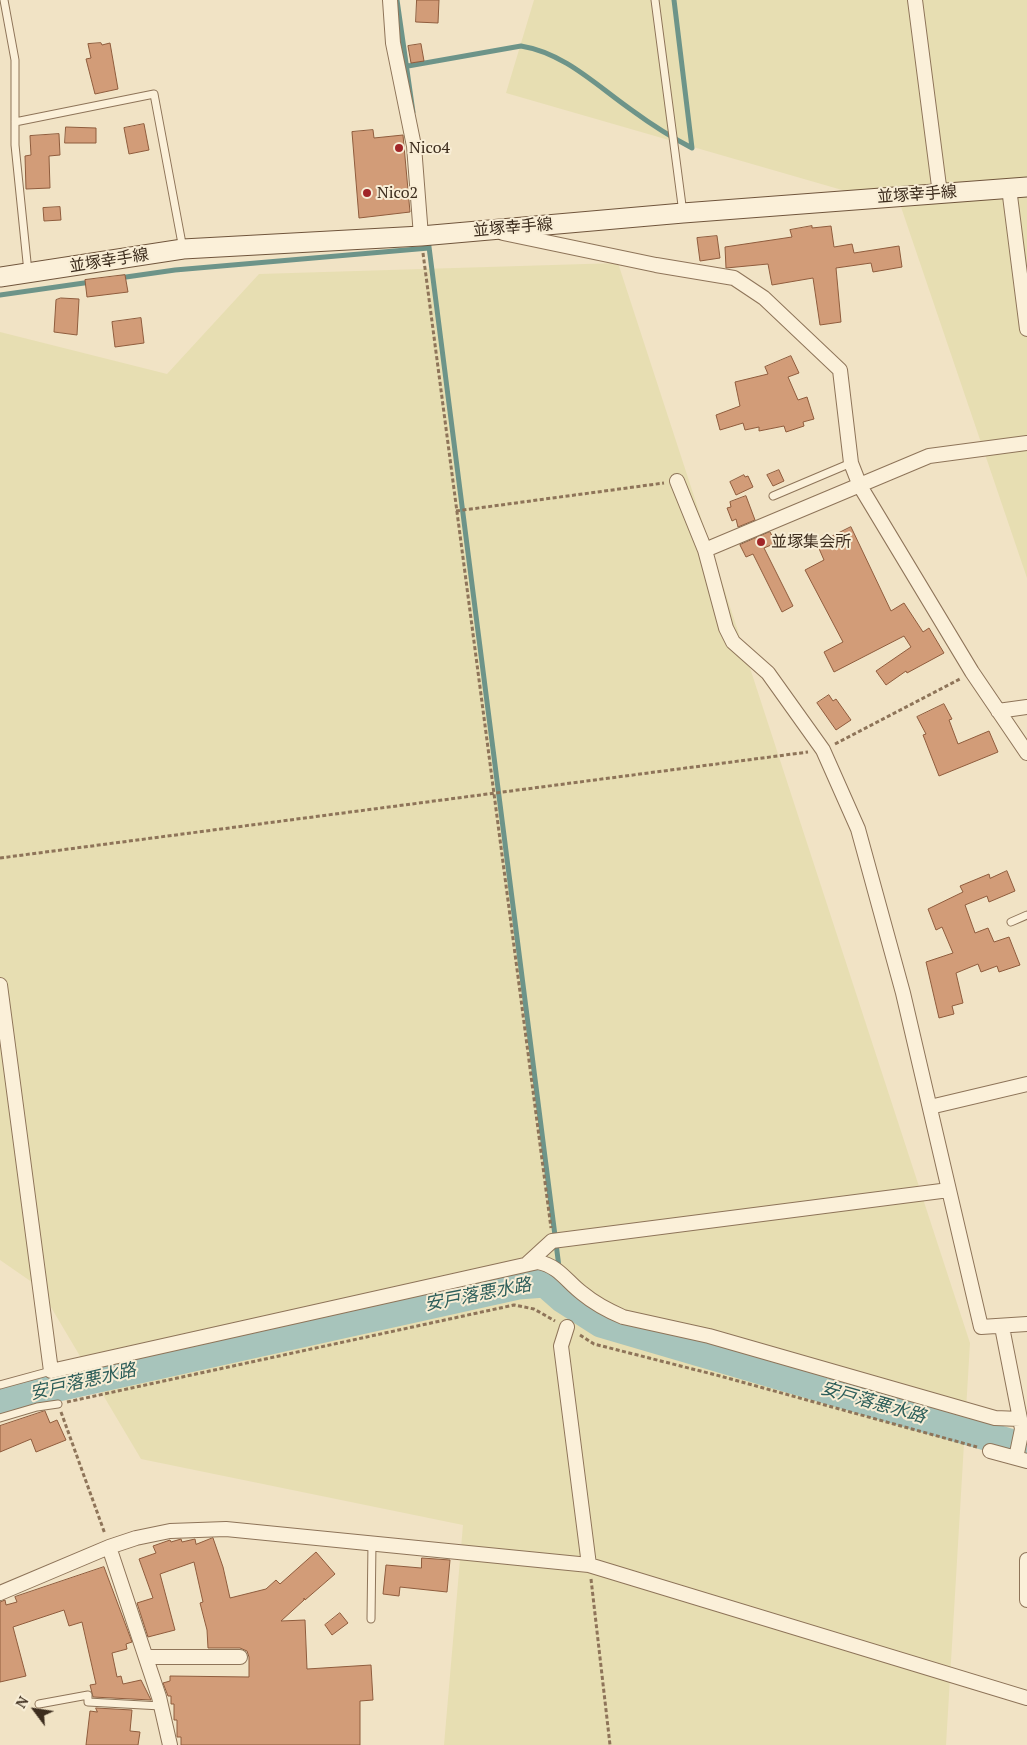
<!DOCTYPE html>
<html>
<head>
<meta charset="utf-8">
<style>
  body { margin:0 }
  #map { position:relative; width:1027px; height:1745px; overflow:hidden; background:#f1e3c5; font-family:"PT Serif",serif }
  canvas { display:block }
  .north { position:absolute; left:10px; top:1685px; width:50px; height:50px; -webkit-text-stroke:4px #f8edd5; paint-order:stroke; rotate:301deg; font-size:14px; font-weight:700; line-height:20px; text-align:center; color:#3d2d1e }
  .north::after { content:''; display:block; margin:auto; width:18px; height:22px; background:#3d2d1e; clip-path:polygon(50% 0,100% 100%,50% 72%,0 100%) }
</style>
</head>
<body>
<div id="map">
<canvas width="1027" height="1745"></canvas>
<div class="north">N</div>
</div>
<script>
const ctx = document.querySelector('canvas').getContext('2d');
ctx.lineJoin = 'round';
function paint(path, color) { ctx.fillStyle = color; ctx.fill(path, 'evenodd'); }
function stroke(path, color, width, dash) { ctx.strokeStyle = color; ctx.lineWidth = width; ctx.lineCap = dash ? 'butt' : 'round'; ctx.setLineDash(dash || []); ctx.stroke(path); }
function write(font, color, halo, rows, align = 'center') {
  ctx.font = font + ' "PT Serif","Noto Sans JP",serif'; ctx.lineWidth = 4; ctx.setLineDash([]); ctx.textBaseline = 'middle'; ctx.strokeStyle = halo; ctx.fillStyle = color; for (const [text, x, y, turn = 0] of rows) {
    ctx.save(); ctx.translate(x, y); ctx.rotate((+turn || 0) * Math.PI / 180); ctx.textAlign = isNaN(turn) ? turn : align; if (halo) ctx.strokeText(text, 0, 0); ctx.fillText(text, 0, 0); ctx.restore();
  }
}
const farmland = new Path2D(`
  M534,0H1027V578L901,207L506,93Z
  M618,263L970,1343L946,1745H444L463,1525L141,1459L39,1287L0,1260V332L167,374L259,274Z`);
const stream = new Path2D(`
  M397,0L413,112
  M408,66L521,46C565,53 598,87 633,111C652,125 671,137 692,148L674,0
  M428,239L559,1267
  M119,278L175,270L429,248
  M0,295L91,282
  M560,1276L562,1298`);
const river = new Path2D(`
  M0,1403L44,1390L518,1285L545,1283L562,1298L601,1323L1027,1448`);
const building = new Path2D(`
  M417,0H439L438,23L416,22Z
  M101,43L102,45L110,43L118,89L95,94L86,59L91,58L88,44Z
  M421,44L424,61L411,63L408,46Z
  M144,124L149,150L129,154L124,128Z
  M66,127L96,128V143H65Z
  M373,130L374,138L403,135L410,212L359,218L352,132Z
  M59,134L60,155L49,156L50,188L26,189L25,156L31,155L30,136Z
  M60,207L61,220L44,221L43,208Z
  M812,226V228L831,226L834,247L852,244L854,253L899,246L902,267L873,272L871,263L836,268L841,322L820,325L813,278L772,285L768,264L726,268L725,247L792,237L790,230Z
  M717,236L720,258L700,261L697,238Z
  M125,275L128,292L87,297L85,280Z
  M61,298L79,299L77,335L54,332L56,300Z
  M141,318L144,343L115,347L112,322Z
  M791,356L799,373L788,377L798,400L807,397L814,419L803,422L804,426L786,432L784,426L759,431V427L745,430L743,423L720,430L716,415L740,406L735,382L768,374L765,367Z
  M779,470L784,481L773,486L767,475Z
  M744,475L745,477L748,476L753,487L736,495L730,482Z
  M746,496L755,520L738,527L736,519L732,521L727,508L731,507L730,502Z
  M851,527L891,611L904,603L923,632L929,628L944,653L907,673L906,671L886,685L876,671L911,647L904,636L834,672L824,652L843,642L805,570L824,560L817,544Z
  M770,532L776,543L764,548L793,606L782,612L753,554L746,557L740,545Z
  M829,695L833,701L836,699L851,720L836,730L817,703Z
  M944,704L952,719L949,720L958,744L989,731L998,752L939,776L923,735L926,734L917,717Z
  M1007,871L1015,891L989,902L987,896L965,905L975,933L988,928L994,942L1009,937L1020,965L999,972L997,966L981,972L978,964L956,973L963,1003L952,1006L954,1014L939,1018L926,962L953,953L942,927L936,930L928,909L963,892L960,886L989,874L990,878Z
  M45,1411L50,1423L57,1420L66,1440L36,1452L31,1439L0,1452V1426Z
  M213,1538L223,1567L230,1598L266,1589L276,1580L280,1584L316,1552L335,1574L305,1600L304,1598V1600L281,1621L305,1620L307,1669L371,1665L373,1700L360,1701V1745H181V1737H177V1720H174V1704H171V1696H168L163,1683L170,1681V1676L249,1677V1657L247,1651L240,1648H208L207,1630L200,1603L203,1602L194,1562L160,1574L175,1630L148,1637L137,1603L153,1598L139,1559L156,1553L153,1546L170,1540L171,1542L181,1539L182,1542L195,1539L196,1544Z
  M422,1558L450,1560L447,1592L400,1587L399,1596L383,1594L386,1565L421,1568Z
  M104,1567L132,1642L126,1644L127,1649L112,1653L117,1677L121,1676L123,1684L141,1680L151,1700L93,1697L90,1685L96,1684L82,1622L69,1626L64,1610L13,1627L26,1676L0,1682V1602L5,1600L6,1605L17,1602L15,1597Z
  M340,1613L348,1623L332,1635L325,1625Z
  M96,1708L132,1710L130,1731L140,1732L138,1745H86L90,1711L97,1712Z`);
const path = new Path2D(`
  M423,253L551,1228
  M456,511L664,483
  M835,744L960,679
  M0,858L808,752
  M580,1335L594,1344L720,1376L977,1447
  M67,1402L514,1305L534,1309L555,1321
  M61,1412L105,1534
  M591,1579L610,1745`);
const service = new Path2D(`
  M4,0L15,60V145L28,272
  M655,0L683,213
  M15,122L154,94L183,249
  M773,496L851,463
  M1011,922L1027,915
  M0,1385L51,1371
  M0,1418L37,1407L58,1404
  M371,1619L372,1543
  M39,1704L88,1695V1702L161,1706`);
const minor = new Path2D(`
  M390,0L393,43L414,146L421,236
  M915,0L940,194
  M1009,188L1027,329
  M503,233L656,265L734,278L764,298L840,370L851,463L860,486L972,672L1027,753
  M677,481L705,550L726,628L733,642L768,673L823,750L858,829L903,993L981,1327L1027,1324
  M705,550L929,456L1027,443
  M998,711L1027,707
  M0,985L51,1371L538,1262C559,1266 567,1282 582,1293C594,1303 609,1311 623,1317L709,1336L995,1418L1020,1419
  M930,1107L1027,1084
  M528,1263L552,1241L949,1190
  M567,1327L561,1346L589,1565
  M1002,1327L1022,1429L1016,1458
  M990,1451L1027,1461
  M109,1547L159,1697L170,1745
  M1027,1560V1600
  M0,1593L109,1547L136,1538L170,1531L226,1529L589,1565L1027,1698
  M146,1657H240`);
const secondary = new Path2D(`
  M0,277L183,249L421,236L683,213L1027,187`);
const markers = [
  [399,148,5,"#a12528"],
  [367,193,5,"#a12528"],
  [761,542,5,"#a12528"]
];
const poiNames = [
  ["Nico4",409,148],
  ["Nico2",377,193],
  ["並塚集会所",771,542]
];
const streetNames = [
  ["並塚幸手線",917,195,-4],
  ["並塚幸手線",513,228,-5],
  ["並塚幸手線",109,261,-9]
];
const waterNames = [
  ["安戸落悪水路",478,1295,-11],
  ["安戸落悪水路",83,1382,-13],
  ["安戸落悪水路",873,1403,16]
];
paint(farmland, '#e7deb2');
stroke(stream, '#6d9489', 5);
stroke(river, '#a7c4bb', 29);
paint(building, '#d29c78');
stroke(building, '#8f5c3d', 1);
stroke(service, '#8e7459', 9);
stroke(minor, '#8e7459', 16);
stroke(secondary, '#70553c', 21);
stroke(path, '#8e7459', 3, [4, 2.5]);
stroke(service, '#fbf0d9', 7);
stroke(minor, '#fbf0d9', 14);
stroke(secondary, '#fbf0d9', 19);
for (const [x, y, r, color] of markers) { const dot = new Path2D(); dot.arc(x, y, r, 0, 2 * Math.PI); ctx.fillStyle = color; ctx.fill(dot); stroke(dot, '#f8edd5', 2); }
write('16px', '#3d2d1e', '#f8edd5', poiNames, 'left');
write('16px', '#3d2d1e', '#f8edd5', streetNames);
write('italic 18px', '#2d5e5a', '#f8edd5', waterNames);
</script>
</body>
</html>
